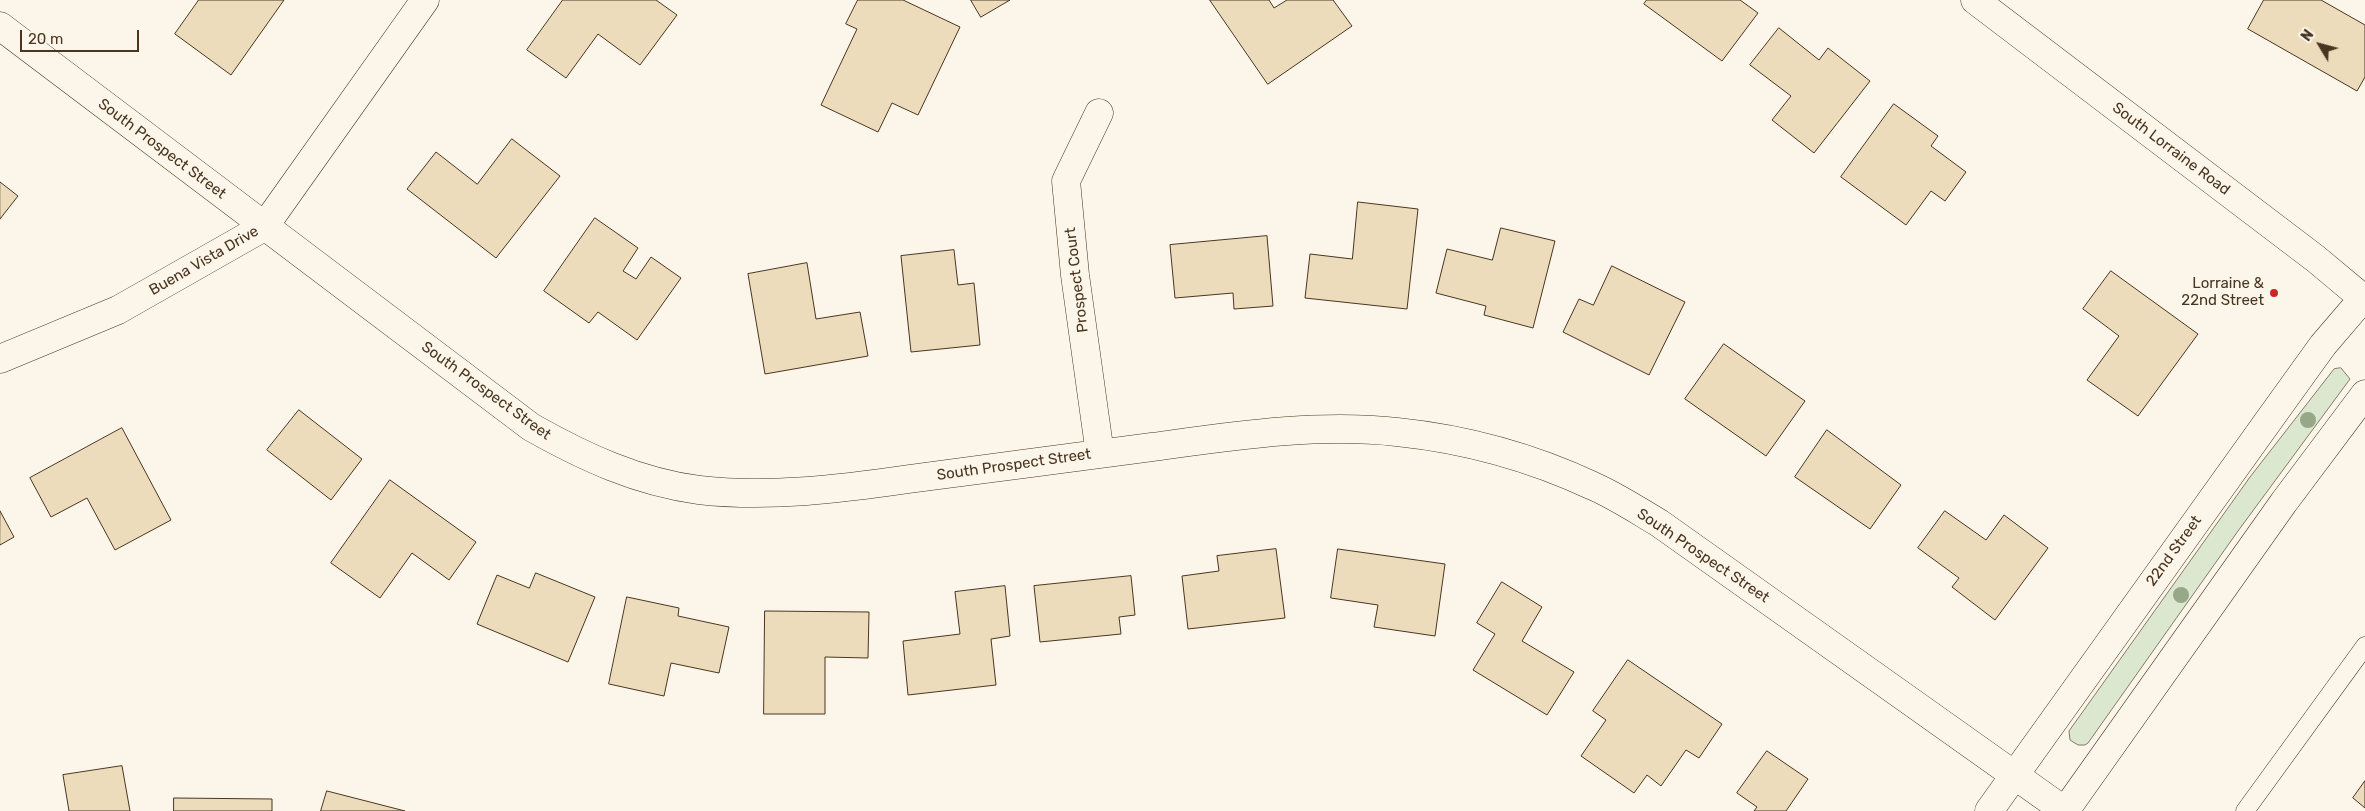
<!DOCTYPE html>
<html>
<head>
<meta charset="utf-8">
<style>
  body { margin:0 }
  #map { position:relative; width:2365px; height:811px; overflow:hidden; background:#fbf6e9; font-family:Rubik,sans-serif }
  canvas { display:block }
  .north { position:absolute; left:2295px; top:20px; width:50px; height:50px; -webkit-text-stroke:4px #fbf6e9; paint-order:stroke; rotate:307deg; font-size:14px; font-weight:700; line-height:20px; text-align:center; color:#4a3520 }
  .north::after { content:''; display:block; margin:auto; width:18px; height:22px; background:#4a3520; clip-path:polygon(50% 0,100% 100%,50% 72%,0 100%) }
  .scale { position:absolute; left:20px; top:30px; width:119px; height:22px; box-sizing:border-box; border:2px solid #4a3520; border-top:0; padding-left:6px; font-size:15px; line-height:18px; white-space:nowrap; color:#4a3520; -webkit-text-stroke:4px #fbf6e9; paint-order:stroke }
</style>
</head>
<body>
<div id="map">
<canvas width="2365" height="811"></canvas>
<div class="north">N</div>
<div class="scale">20 m</div>
</div>
<script>
const ctx = document.querySelector('canvas').getContext('2d');
ctx.lineJoin = 'round';
function paint(path, color) { ctx.fillStyle = color; ctx.fill(path, 'evenodd'); }
function stroke(path, color, width, dash) { ctx.strokeStyle = color; ctx.lineWidth = width; ctx.lineCap = dash ? 'butt' : 'round'; ctx.setLineDash(dash || []); ctx.stroke(path); }
function write(font, color, halo, rows, align = 'center') {
  ctx.font = font + ' Rubik,sans-serif'; ctx.lineWidth = 4; ctx.setLineDash([]); ctx.textBaseline = 'middle'; ctx.strokeStyle = halo; ctx.fillStyle = color; for (const [text, x, y, turn = 0] of rows) {
    ctx.save(); ctx.translate(x, y); ctx.rotate((+turn || 0) * Math.PI / 180); ctx.textAlign = isNaN(turn) ? turn : align; if (halo) ctx.strokeText(text, 0, 0); ctx.fillText(text, 0, 0); ctx.restore();
  }
}
const green = new Path2D(`
  M2341,368L2350,379L2238,531L2088,743L2085,745H2078L2070,740L2069,731L2250,477L2334,369Z`);
const building = new Path2D(`
  M199,0H284L231,75L175,34Z
  M563,0H656L677,15L640,65L598,34L566,78L527,50Z
  M858,0H903L960,27L918,115L892,103L878,132L821,105L857,29L846,24Z
  M971,0H1010L981,17Z
  M1210,0H1269L1274,8L1287,0H1333L1352,26L1268,84Z
  M1647,0H1740L1758,13L1722,61L1644,4Z
  M2264,0H2321L2365,25V77L2357,91L2248,29Z
  M1779,28L1819,60L1828,48L1870,81L1814,153L1772,120L1791,96L1750,65Z
  M1894,104L1938,136L1931,146L1966,172L1945,201L1931,191L1906,225L1841,177Z
  M512,139L560,176L496,258L407,189L436,152L477,184Z
  M0,182L18,196L0,219Z
  M1358,202L1418,209L1407,309L1305,298L1310,254L1352,259Z
  M595,218L638,248L623,271L636,279L651,257L681,278L637,340L598,312L589,323L544,291Z
  M1501,228L1555,241L1533,328L1484,315L1486,306L1436,293L1447,249L1492,260Z
  M1267,236L1273,306L1234,309L1233,293L1175,298L1170,245Z
  M954,250L958,285L974,283L980,345L911,352L901,256Z
  M807,263L816,319L860,312L868,356L765,374L748,274Z
  M1612,266L1685,302L1649,375L1563,332L1579,299L1593,305Z
  M2111,271L2198,334L2138,416L2087,380L2119,336L2083,309Z
  M1724,344L1805,401L1766,456L1685,399Z
  M299,410L362,459L331,500L267,450Z
  M122,428L171,520L115,550L87,498L51,517L30,478Z
  M1827,430L1901,485L1870,529L1795,477Z
  M390,480L476,542L449,580L412,553L380,598L331,563Z
  M0,511L14,537L0,545Z
  M1945,511L1986,540L2004,515L2048,548L1995,620L1952,587L1959,578L1918,548Z
  M1276,549L1285,618L1188,629L1182,576L1219,571L1217,556Z
  M1338,549L1445,564L1435,636L1374,627L1378,605L1331,598Z
  M536,573L595,597L568,662L477,624L497,575L529,588Z
  M1131,576L1135,615L1119,617L1121,634L1040,642L1034,586Z
  M1502,582L1542,607L1522,641L1574,672L1547,715L1473,670L1495,634L1477,623Z
  M1005,586L1010,636L991,639L996,685L908,695L903,641L960,634L955,592Z
  M627,597L679,608L678,616L729,627L719,673L671,663L664,696L609,684Z
  M765,611L869,612L868,658L825,657V714H764Z
  M1628,660L1722,724L1699,758L1686,750L1661,786L1647,775L1634,793L1581,756L1606,720L1593,711Z
  M1767,751L1808,779L1786,811H1754L1757,807L1737,793Z
  M122,766L130,811H69L63,775Z
  M2365,781V808L2353,798Z
  M327,791L405,811H321Z
  M174,798L272,799V811H174Z`);
const service = new Path2D(`
  M2245,811L2365,646`);
const minor = new Path2D(`
  M1975,0L2316,259L2365,300
  M0,26L531,427C584,457 638,482 699,490C768,498 840,489 909,479C990,468 1071,458 1152,447C1233,436 1316,423 1397,432C1465,439 1531,457 1593,486C1616,496 1637,510 1659,523L2065,811
  M1099,113L1066,181L1075,275L1100,454
  M0,359L118,310L264,227L425,0
  M1989,811L2274,413L2323,345L2365,296
  M2065,811L2284,502L2365,394`);
const trees = [
  [2308,420],
  [2181,595]
];
const markers = [
  [2274,293,5,"#c62828"]
];
const streetNames = [
  ["South Prospect Street",162,149,37],
  ["South Lorraine Road",2171,149,37],
  ["Buena Vista Drive",204,261,-30],
  ["Prospect Court",1077,280,-97],
  ["South Prospect Street",486,391,36],
  ["South Prospect Street",1014,465,-8],
  ["22nd Street",2174,551,-54],
  ["South Prospect Street",1703,556,34]
];
const poiNames = [
  ["Lorraine &",2264,284],
  ["22nd Street",2264,301]
];
paint(green, '#dce7d0');
stroke(green, '#887966', 1);
paint(building, '#ecdcbc');
stroke(building, '#4a3520', 1);
stroke(service, '#4a3520', 19);
stroke(minor, '#4a3520', 29);
stroke(service, '#fbf6e9', 18);
stroke(minor, '#fbf6e9', 28);
ctx.fillStyle = '#96a887';
for (const [x, y] of trees) { ctx.beginPath(); ctx.arc(x, y, 8, 0, 2 * Math.PI); ctx.fill(); }
for (const [x, y, r, color] of markers) { const dot = new Path2D(); dot.arc(x, y, r, 0, 2 * Math.PI); ctx.fillStyle = color; ctx.fill(dot); stroke(dot, '#fbf6e9', 2); }
write('15px', '#4a3520', '#fbf6e9', streetNames);
write('15px', '#4a3520', '#fbf6e9', poiNames, 'right');
</script>
</body>
</html>
